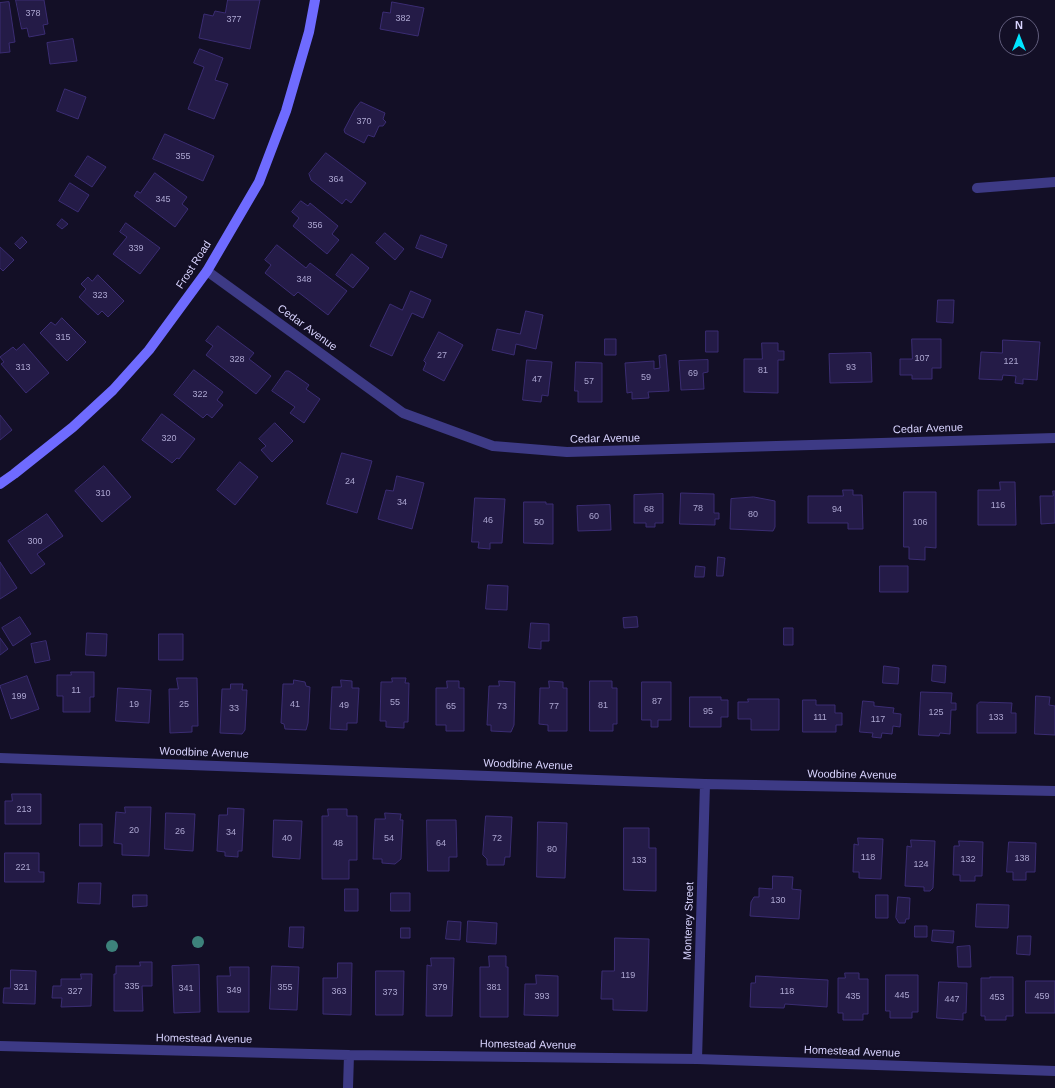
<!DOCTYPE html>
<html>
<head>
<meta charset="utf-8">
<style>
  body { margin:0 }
  #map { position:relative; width:1055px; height:1088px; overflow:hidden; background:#130f26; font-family:Arial,sans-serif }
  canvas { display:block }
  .north { position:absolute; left:999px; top:16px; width:40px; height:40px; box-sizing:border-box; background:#130f26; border:1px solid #625e7d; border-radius:50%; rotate:0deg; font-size:11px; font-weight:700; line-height:16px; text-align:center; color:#d9d4ff }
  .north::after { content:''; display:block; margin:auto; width:14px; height:18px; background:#00e5ff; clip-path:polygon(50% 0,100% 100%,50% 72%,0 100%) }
</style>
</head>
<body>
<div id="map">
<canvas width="1055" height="1088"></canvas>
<div class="north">N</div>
</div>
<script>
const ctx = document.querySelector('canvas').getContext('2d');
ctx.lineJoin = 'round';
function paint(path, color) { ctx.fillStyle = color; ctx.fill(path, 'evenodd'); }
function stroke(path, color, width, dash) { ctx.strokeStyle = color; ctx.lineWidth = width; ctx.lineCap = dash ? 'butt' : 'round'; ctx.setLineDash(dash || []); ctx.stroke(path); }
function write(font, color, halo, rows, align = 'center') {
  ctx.font = font + ' Arial,sans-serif'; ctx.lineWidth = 3.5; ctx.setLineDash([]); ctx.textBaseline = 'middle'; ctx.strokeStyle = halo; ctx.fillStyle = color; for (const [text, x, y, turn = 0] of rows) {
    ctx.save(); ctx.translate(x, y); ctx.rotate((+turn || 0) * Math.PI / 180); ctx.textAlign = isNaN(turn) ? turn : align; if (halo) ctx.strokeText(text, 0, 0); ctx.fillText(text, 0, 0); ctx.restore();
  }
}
const building = new Path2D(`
  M16,0H44L48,24L43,25L45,34L29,37L27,28L22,29Z
  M228,0H260L250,49L199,38L204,14L213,16L215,11L225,13Z
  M9,2L15,42L9,43L10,52L0,53V3Z
  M392,2L424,8L418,36L380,29L383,12L390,13Z
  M73,39L77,61L50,64L47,43Z
  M200,49L223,58L215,80L228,84L214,119L188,109L204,67L194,63Z
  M65,89L86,97L78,119L57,111Z
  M361,102L385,113L383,119L386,122L383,126H379L374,137L368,135L364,143L345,133L344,130L355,109Z
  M165,134L214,156L203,181L153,159Z
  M326,153L366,183L351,203L346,199L342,204L311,180L309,174Z
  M88,156L106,167L92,187L75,176Z
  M155,173L187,197L182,204L188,209L175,227L134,196L137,191L140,193Z
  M70,183L89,195L78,212L59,201Z
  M301,201L308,206L310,203L338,226L332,234L339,240L327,254L293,226L299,218L292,212Z
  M62,219L68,224L62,229L57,225Z
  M126,223L160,248L140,274L113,254L127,237L120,232Z
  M385,233L404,249L395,260L376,243Z
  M421,235L447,245L442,258L416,248Z
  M22,237L27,242L20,249L15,244Z
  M277,245L306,268L310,263L347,291L328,315L298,292L294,296L265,273L271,265L265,260Z
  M0,247L14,260L3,271L0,268Z
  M352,254L369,268L353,288L336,275Z
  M98,275L124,301L108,317L102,311L98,315L79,297L86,289L81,284L88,277L92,281Z
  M411,291L431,300L423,318L412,313L392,356L370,346L390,304L402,310Z
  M938,300H954L953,323L937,322Z
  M526,311L543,315L536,349L516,344L514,355L492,350L497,329L520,334Z
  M62,318L86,342L67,361L40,333L51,322L55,325Z
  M218,326L254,353L249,359L271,376L256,394L206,355L213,346L206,341Z
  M706,331H718V352H706Z
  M439,332L463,345L444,381L423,370L426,363L424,361Z
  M605,339H616V355H605Z
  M912,339H941V368H932V379H912V375H900V359H912Z
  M1003,340L1040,342L1037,380L1023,379V384L1015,383L1016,376L1003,375L1002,380L979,379L981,352L1002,353Z
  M762,343H778V351H784V360H778V393L744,392V359H762Z
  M24,344L49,373L26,393L1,364L4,362L0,357L13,347L16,350Z
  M871,353L872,382L830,383L829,354Z
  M666,355L669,391L648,392L649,398L632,399V392L627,393L625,363L654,361V369L660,368L659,356Z
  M527,360L552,362L548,396L542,395L541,402L523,400Z
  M708,360V372L703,373L704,389L681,390L679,361Z
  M576,362L602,363V402H578V391H575Z
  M194,370L223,392L217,400L223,405L212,418L207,414L203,418L174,395Z
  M286,371H289L309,385L306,389L320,399L304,423L290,413L295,407L272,391Z
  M162,414L195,439L179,459L177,458L172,463L142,440Z
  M0,415L12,430L0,440Z
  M275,423L293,441L272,462L261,450L266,446L259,439Z
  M342,453L372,461L357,513L327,504Z
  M240,462L258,477L235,505L217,490Z
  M104,466L131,497L102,522L75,491Z
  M397,476L424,483L412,529L378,519L386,490L393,491Z
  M1000,482H1015L1016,525H978V490H1000Z
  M843,490H853V495H862L863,529H848V523H808V496H843Z
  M1053,491H1055V523L1041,524L1040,496H1053Z
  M904,492H936V548L925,547V560L909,559V547H904Z
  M681,493L714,494V513H719V519H715V525L680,524Z
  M663,494V523H655V527H646V523H634V495Z
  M754,497L775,501V527L773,531L730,529L731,499Z
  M475,498L505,499L502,543H490V549L478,548L479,542H472Z
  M524,502H546V504H553V544L524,543Z
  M610,505L611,530L578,531L577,506Z
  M47,514L63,536L37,554L45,564L31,574L8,541Z
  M718,557L725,558L723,576H717Z
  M0,562L17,588L0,599Z
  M696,566L705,567L704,577H695Z
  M880,566H908V592H880Z
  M488,585L508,586L507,610L486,609Z
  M20,617L31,634L13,646L2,628Z
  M637,617L638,627L624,628L623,618Z
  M531,623L549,624V641H541V649L529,648Z
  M784,628H793V645H784Z
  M87,633L107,634L106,656L86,655Z
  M159,634H183V660H159Z
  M0,638L8,649L0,655Z
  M46,641L50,660L35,663L31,644Z
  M933,665L946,666L945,683L932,681Z
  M884,666L899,668L898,684L883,683Z
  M71,672H94V697H90V712H63V696H57V675H71Z
  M27,676L39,709L11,719L0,686Z
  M177,678H197L198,726H192V732L170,733L169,689H178Z
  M392,678H406L405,683H409L408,722H404V728L386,727V721H380L381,682H392Z
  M294,680L305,682L306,686L310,687L308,723L306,730L285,729L284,724L281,723L283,684H293Z
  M341,680L352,681V688H359L357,723H347V730L330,729L332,687H341Z
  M447,681H459V688H464V731H446V725H436V688H447Z
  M499,681L515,682L514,725L511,732L491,731V725H487L489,686H499Z
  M549,681L563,682V688H567V731H548V725L539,724L540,688H549Z
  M590,681H612V688H617V724H613V731H590Z
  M642,682H671V720H658V727H651V720H642Z
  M231,684H243L242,690H247L245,730L242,734L220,733L222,689H230Z
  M118,688L151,690L149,723L116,721Z
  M921,692L952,693L951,703H956V710H951L950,734L940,733L939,736L919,735Z
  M1036,696L1050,697L1049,705L1055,706V735L1035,734Z
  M690,697H721V700H728V717H721V727H690Z
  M748,699H779V730H751V719H738V702H748Z
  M803,700H816V705H835V713H842V725H836V732H803Z
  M863,701L874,702V706L894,708L893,713L901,714L900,727L893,726L892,734L882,733L881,738L872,737L873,733L860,732Z
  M980,702L1012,703L1011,713H1016V733H977V705Z
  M12,794H41V824H5V801H12Z
  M125,807H151L149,856L122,855V844L114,843L116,812L125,813Z
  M228,808L244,809L242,851H238V857L225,856V852L217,851L219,815H227Z
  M328,809H347V816H357V860H349V879H322V816H328Z
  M166,813L195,814L193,851L165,849Z
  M385,813L401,814L400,820H403L401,859L395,864L382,863V859H373L375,819H385Z
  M486,816L512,817L510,857H505L504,865H487V859L483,855Z
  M274,820L302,821L300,859L273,857Z
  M427,820H456L457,857H449V871H428Z
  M538,822L567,823L565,878L537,877Z
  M80,824H102V846H80Z
  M624,828H649V848H656V891L624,890Z
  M858,838L883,839L881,879L859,878V872H853L854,844L858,845Z
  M911,840L935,841L933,888L930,891H924V887L905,886L907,846L911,847Z
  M959,841L983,842L982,876H975V881H960V875H953L954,846H959Z
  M1009,842L1036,843L1035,872H1026V880H1013V872H1007Z
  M5,853H39V872H44V882H5Z
  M773,876L793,877L792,889L801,890L799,919L750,916L751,902L754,897H759V888L772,889Z
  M79,883H101L100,904L78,903Z
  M345,889H358V911H345Z
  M391,893H410V911H391Z
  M133,895H147V906L133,907Z
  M876,895H888V918H876Z
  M898,897L910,898L909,919H906L905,923H899L896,918Z
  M977,904L1009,905L1008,928L976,927Z
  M448,921L461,922L460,940L446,939Z
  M468,921L497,923L496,944L467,942Z
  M915,926H927V937H915Z
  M290,927H304L303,948L289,947Z
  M401,928H410V938H401Z
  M933,930L954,931L953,943L932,941Z
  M1018,936H1031L1030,955L1017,954Z
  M615,938L649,939L647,1011L613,1010V999H601L602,971H614Z
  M970,946L971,967H958L957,947Z
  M489,956H506V967H508V1017H480V967H489Z
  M431,958H454L452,1016H426L427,965L431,966Z
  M140,962H152V986H142L143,1011H114V974H116V966H140Z
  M338,963H352L351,1015L323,1014V978H337Z
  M199,965L200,1012L174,1013L172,966Z
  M272,966L299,967L297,1010L270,1009Z
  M230,967H249V1012H218L217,976H230Z
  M11,970L36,971L35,1004L3,1003L4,988H10Z
  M376,971H404L403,1015H376Z
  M845,973H859V979H868V1014H863V1020H843V1013H838V978H845Z
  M81,974H92L91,1006L61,1007L62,998H52L53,986H61V979H81Z
  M536,975L558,976V1016L524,1015L525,984H536Z
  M886,975H918V1012H912V1018H890V1011H886Z
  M756,976L828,980L827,1007L785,1004L784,1008L750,1007L751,983H755Z
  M990,977H1013V1016H1006V1020H985V1016H981V978H990Z
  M1026,981H1055V1013H1026Z
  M939,982L967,983L966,1013H963V1020L937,1018Z`);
const service = new Path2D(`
  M977,188L1055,182`);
const minor = new Path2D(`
  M207,271L403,413L493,446L567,452L1055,438
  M0,758L705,784L1055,791
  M0,1046L349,1055L697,1059L1055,1071
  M697,1059L705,784
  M348,1088L349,1055`);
const secondary = new Path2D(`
  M0,484L14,474L73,427L113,390L149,350L207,271L259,182L286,111L309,32L315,0`);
const trees = [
  [198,942],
  [112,946]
];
const numberNames = [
  ["378",33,14],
  ["382",403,19],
  ["377",234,20],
  ["370",364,122],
  ["355",183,157],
  ["364",336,180],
  ["345",163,200],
  ["356",315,226],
  ["339",136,249],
  ["348",304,280],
  ["323",100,296],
  ["315",63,338],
  ["27",442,356],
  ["107",922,359],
  ["328",237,360],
  ["121",1011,362],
  ["313",23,368],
  ["93",851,368],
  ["81",763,371],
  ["69",693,374],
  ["59",646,378],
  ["47",537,380],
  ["57",589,382],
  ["322",200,395],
  ["320",169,439],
  ["24",350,482],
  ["310",103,494],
  ["34",402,503],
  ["116",998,506],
  ["78",698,509],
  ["68",649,510],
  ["94",837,510],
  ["80",753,515],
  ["60",594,517],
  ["46",488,521],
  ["50",539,523],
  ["106",920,523],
  ["300",35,542],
  ["11",76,691],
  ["199",19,697],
  ["87",657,702],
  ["55",395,703],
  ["19",134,705],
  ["25",184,705],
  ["41",295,705],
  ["49",344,706],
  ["81",603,706],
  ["65",451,707],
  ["73",502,707],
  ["77",554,707],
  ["33",234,709],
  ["95",708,712],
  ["125",936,713],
  ["111",820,718],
  ["133",996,718],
  ["117",878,720],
  ["213",24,810],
  ["20",134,831],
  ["26",180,832],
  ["34",231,833],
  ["40",287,839],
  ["54",389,839],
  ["72",497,839],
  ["48",338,844],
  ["64",441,844],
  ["80",552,850],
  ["118",868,858],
  ["138",1022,859],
  ["132",968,860],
  ["133",639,861],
  ["124",921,865],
  ["221",23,868],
  ["130",778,901],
  ["119",628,976],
  ["335",132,987],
  ["321",21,988],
  ["355",285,988],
  ["379",440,988],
  ["381",494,988],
  ["341",186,989],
  ["349",234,991],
  ["327",75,992],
  ["363",339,992],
  ["118",787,992],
  ["373",390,993],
  ["445",902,996],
  ["393",542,997],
  ["435",853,997],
  ["459",1042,997],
  ["453",997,998],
  ["447",952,1000]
];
const streetNames = [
  ["Frost Road",194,265,-57],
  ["Cedar Avenue",307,328,36],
  ["Cedar Avenue",928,429,-2],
  ["Cedar Avenue",605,439,-1],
  ["Woodbine Avenue",204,753,2],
  ["Woodbine Avenue",528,765,2],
  ["Woodbine Avenue",852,775,1],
  ["Monterey Street",689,921,-88],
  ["Homestead Avenue",204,1039,1],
  ["Homestead Avenue",528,1045,1],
  ["Homestead Avenue",852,1052,2]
];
paint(building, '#241b47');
stroke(building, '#3b2d73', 1);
stroke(service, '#3d3a85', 10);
stroke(minor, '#3d3a85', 10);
stroke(secondary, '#6f6bff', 10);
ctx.fillStyle = '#3d827b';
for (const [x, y] of trees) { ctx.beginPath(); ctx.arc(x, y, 6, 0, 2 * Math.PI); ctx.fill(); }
write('9px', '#aca6d1', null, numberNames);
write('11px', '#d9d4ff', '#130f26', streetNames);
</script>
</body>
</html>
